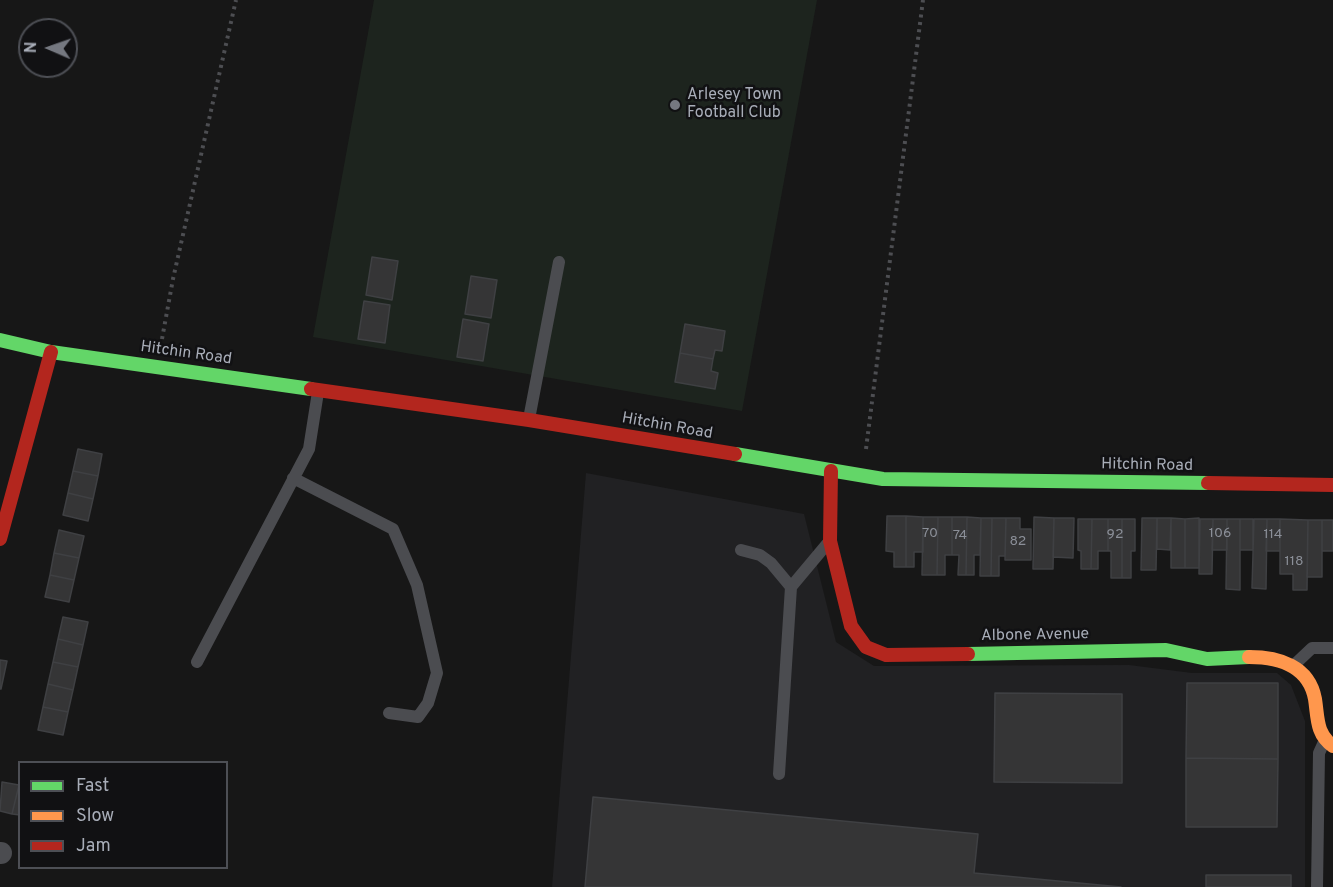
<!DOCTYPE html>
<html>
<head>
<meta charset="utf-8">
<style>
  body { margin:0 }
  #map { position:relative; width:1333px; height:887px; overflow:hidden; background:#171717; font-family:Overpass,sans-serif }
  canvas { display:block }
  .legend { position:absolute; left:18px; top:761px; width:210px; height:108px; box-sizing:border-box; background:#111113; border:2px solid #4d4f55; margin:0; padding:8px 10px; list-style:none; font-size:18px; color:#a8adb8 }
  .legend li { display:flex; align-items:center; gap:12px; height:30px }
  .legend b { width:30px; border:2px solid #4d4f55 }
  .north { position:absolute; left:18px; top:18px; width:60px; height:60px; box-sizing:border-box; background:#111113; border:2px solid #4d4f55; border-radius:50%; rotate:272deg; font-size:16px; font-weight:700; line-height:24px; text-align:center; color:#a8adb8 }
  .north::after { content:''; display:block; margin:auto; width:21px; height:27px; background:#757880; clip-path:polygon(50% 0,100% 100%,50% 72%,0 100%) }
</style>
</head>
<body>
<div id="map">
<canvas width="1333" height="887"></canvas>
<ul class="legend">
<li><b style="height:8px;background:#63d668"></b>Fast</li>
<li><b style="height:8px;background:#ff974d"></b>Slow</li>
<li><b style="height:8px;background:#b3261e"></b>Jam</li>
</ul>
<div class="north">N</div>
</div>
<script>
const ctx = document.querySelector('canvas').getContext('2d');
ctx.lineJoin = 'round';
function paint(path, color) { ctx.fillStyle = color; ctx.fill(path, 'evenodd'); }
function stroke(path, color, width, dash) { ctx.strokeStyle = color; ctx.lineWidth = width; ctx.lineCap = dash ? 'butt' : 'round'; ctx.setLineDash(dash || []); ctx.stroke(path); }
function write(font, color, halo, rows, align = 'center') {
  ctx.font = font + ' Overpass,sans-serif'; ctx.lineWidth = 5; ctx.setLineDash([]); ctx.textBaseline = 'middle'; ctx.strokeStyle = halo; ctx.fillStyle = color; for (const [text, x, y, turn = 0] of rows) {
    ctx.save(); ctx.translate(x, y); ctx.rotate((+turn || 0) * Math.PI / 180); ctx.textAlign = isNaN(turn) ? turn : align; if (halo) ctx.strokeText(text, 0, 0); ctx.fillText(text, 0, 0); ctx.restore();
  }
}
const built = new Path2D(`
  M586,473L804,514L836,642L874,666L1129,665L1192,673H1277L1291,685L1305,721V887H552Z`);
const green = new Path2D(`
  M374,0H817L742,411L313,337Z`);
const building = new Path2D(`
  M372,257L398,261L392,300L366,295Z
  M471,276L497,280L491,318L465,314Z
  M364,301L390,305L385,343L358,339Z
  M463,319L489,324L483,361L457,357Z
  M685,324L725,331L722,351L715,350L713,359L680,353Z
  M680,353L713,359L711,371L718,373L715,389L675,382Z
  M78,449L102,454L98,476L73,471Z
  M73,471L98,476L93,499L68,493Z
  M68,493L93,499L88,521L63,515Z
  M887,516H906V567H894V552L886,551Z
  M906,516L923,517V552H914V567H906Z
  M923,517H938L937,575H922Z
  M938,517H952V555H945V575H937Z
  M952,517H967L966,575H958L959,555H952Z
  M967,517L981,518L980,555H974V575H966Z
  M1034,517L1054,518L1053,569H1033Z
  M981,518H992L991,576H980Z
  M992,518H1006L1005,556H999V576H991Z
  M1006,518H1020V529H1031V560H1005Z
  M1054,518H1074L1073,558L1053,557Z
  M1142,518H1157L1156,570H1141Z
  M1157,518H1171L1170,550L1157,549Z
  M1171,518L1185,519V568H1171Z
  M1199,518V568H1185V519Z
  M1078,519H1092L1091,569H1081V551L1078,550Z
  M1092,519H1108V551H1098V569H1091Z
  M1108,519H1122V578H1111V551H1108Z
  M1122,519H1135V551H1131V578H1122Z
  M1200,519H1213L1212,574H1199Z
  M1213,519H1227V550H1212Z
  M1227,519H1240V590L1226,589Z
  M1240,519H1253V550H1240Z
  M1254,519H1267L1266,589L1252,588Z
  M1267,519H1280V551H1266Z
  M1280,519L1308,520L1307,590H1293V574H1280Z
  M1308,520H1322V577H1307Z
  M1322,520H1333V551H1322Z
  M59,530L84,536L79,558L54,553Z
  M54,553L79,558L74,580L50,575Z
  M50,575L74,580L69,602L45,597Z
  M63,617L88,622L83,645L58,639Z
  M58,639L83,645L78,667L53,662Z
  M0,660L7,661L1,689H0Z
  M53,662L78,667L73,690L48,684Z
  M1187,683H1278V759L1186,758Z
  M48,684L73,690L68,712L43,707Z
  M995,693L1122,694V783L994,782Z
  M43,707L68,712L63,735L38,730Z
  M1186,758L1278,759L1277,827H1186Z
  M2,782L19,785L12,814L0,811Z
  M19,785H20V815L12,814Z
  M593,797L978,834L974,873L1121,887H585Z
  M1206,875H1291V887H1206Z`);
const path = new Path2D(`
  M162,339L173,279L236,0
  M866,449L923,0`);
const lane = new Path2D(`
  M529,419L559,262
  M293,478L393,529L417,585L437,673L428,703L418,717L389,713
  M741,550L760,555L771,563L791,587
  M197,662L309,449L318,392
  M1294,665L1312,648H1333
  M779,774L791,587L827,544
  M1317,887L1319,753L1324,742`);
const street = new Path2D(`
  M0,853H1`);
const fast = new Path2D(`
  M0,340L51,352L311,389
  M735,454L883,479L1208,483
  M968,654L1166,650L1207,659L1249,657`);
const slow = new Path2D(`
  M1249,657C1279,657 1309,666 1315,699C1318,718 1316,734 1333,746`);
const jam = new Path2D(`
  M311,389L529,420L735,454
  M831,471L830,541L851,626L866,647L886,655L968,654
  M1208,483L1333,485
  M0,539L51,352`);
const markers = [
  [675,105,6,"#757880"]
];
const numberNames = [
  ["70",930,534],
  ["106",1220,534],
  ["92",1115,535],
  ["114",1273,535],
  ["74",960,536],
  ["82",1018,542],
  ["118",1294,562]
];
const poiNames = [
  ["Arlesey Town",687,96],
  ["Football Club",687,114]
];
const streetNames = [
  ["Hitchin Road",186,354,8],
  ["Hitchin Road",667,427,10],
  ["Hitchin Road",1147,466,1],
  ["Albone Avenue",1035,636,-1]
];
paint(built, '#212123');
paint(green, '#1d241e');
paint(building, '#353536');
stroke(building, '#3f4043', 1.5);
stroke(path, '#4d4e52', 4, [3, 4.5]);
stroke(lane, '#4b4c50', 12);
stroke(street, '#4b4c50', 22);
stroke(fast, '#63d668', 14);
stroke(slow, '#ff974d', 14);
stroke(jam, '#b3261e', 14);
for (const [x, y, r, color] of markers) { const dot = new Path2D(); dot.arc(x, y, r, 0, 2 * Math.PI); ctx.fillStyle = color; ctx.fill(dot); stroke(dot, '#111113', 2); }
write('14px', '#8b8f98', null, numberNames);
write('16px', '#a8adb8', '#111113', poiNames, 'left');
write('16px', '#a8adb8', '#111113', streetNames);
</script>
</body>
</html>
